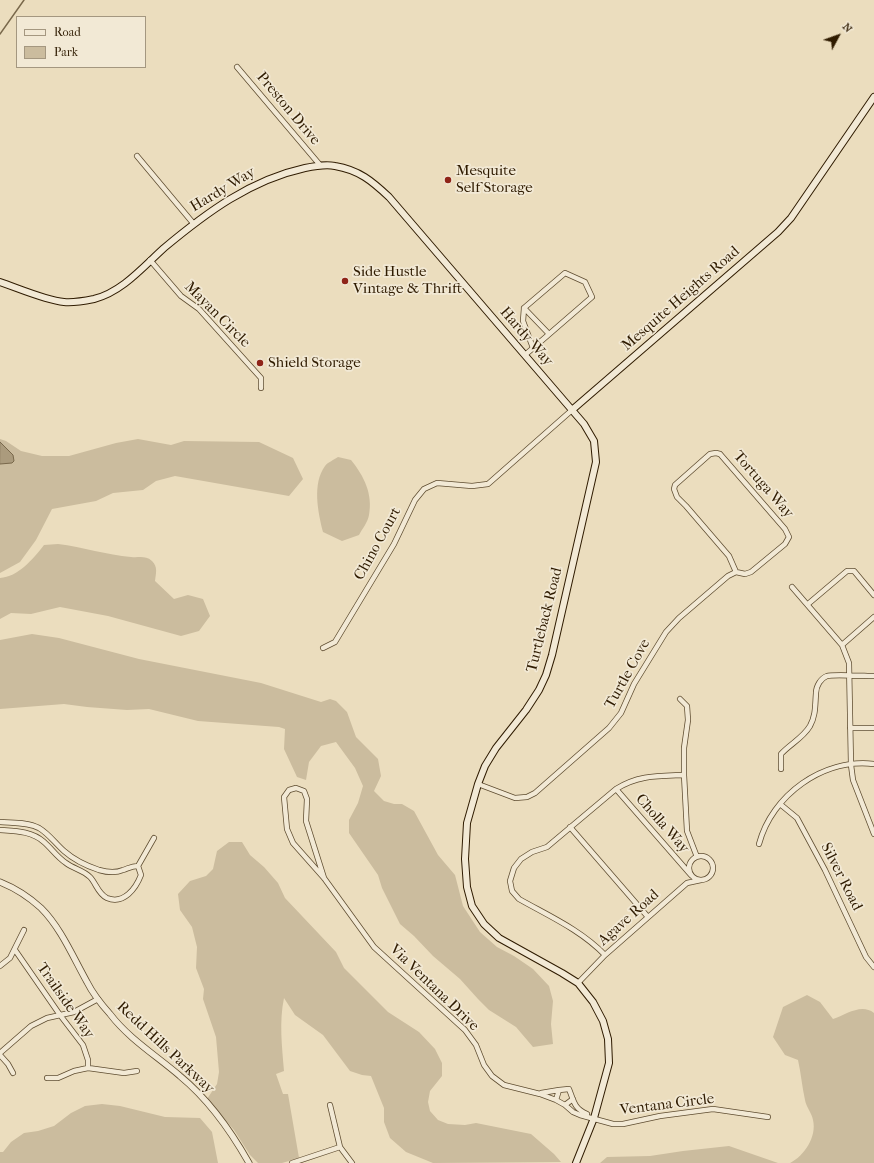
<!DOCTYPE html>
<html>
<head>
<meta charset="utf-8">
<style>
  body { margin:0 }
  #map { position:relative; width:874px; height:1163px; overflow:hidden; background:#ebddbe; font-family:"IM FELL French Canon",serif }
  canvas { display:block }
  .legend { position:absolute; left:16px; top:16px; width:130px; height:52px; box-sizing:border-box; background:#f2e9d5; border:1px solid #a49780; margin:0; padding:5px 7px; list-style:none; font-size:12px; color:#2f1b00 }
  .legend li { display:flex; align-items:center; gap:8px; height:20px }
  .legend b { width:20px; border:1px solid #a49780 }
  .north { position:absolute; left:818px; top:16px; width:40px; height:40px; -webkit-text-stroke:3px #f2e9d5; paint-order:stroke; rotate:49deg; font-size:11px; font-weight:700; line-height:16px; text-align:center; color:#2f1b00 }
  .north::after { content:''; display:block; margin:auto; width:14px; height:18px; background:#2f1b00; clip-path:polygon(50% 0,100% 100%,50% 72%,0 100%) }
</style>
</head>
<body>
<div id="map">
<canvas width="874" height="1163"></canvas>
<ul class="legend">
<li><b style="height:5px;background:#f2e9d5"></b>Road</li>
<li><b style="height:11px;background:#cbbc9e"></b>Park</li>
</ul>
<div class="north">N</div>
</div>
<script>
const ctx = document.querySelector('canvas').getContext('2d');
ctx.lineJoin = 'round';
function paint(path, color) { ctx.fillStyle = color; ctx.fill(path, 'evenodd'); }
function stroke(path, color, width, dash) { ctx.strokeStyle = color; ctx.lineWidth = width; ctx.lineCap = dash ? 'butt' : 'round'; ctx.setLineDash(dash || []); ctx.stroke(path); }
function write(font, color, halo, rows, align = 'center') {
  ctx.font = font + ' "IM FELL French Canon",serif'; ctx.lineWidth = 3.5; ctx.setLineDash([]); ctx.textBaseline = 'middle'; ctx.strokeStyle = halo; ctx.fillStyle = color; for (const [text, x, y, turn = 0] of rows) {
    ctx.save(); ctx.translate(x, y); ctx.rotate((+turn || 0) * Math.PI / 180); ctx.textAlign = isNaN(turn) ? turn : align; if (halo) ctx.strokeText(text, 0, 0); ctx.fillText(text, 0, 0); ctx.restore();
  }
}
const green = new Path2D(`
  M0,439L6,441L21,451L42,456H69L116,443L138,439L171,445L184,441L259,442L293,458L303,479L289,496L175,476L156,481L143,490L113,493L96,501L52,509L36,540L20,562L0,573Z
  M338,457L351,460C364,476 373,494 369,515C368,522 362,529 359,535L342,541L323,532C318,512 312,484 325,466C328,462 334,460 338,457Z
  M58,544C83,547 107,555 131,557C139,558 145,555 152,561C158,567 156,573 155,581L174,599L188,595L203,599L210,616L199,631L181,636L108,616L60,607L31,614L11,613L0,619V578C18,577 33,559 44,545Z
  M32,634L59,638L139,659L261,683L321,702L330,699L336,701L347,712L356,737L378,759L381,776L374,791L384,801L394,804H402L414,811L438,855L455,875L463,906L480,932L497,947L514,956L533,969L549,986L553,1001L551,1024L553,1044L533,1047L516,1027L489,1010L478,999L460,979L433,956L414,936L400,924L382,888L378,875L349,833V820L358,803L363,786L355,768L336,742L321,746L309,762L306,780L297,777L284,749L285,729L279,727L198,721L149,709L127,710L87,707L64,704L0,709V640Z
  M229,842H242L250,855L264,867L278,883L285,898L336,952L344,968L388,1012L419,1032L435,1049L442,1063V1076L430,1091L428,1102L430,1111L438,1120L448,1124L465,1125L476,1123L531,1134L554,1154L561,1162L433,1163L406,1152L390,1138L384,1122V1108L371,1076L362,1075L350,1071L323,1035L295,1015L284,998C279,1022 282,1046 284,1071L276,1074L283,1094H288L299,1158L282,1163H258L250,1155L234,1130L207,1099L217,1084L219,1072L216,1037L203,999L204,989L196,968L197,947L192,927L180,910L178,894L190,881L206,876L213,869L217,851Z
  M807,995L820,1002L833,1019C846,1015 861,1003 874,1013V1163H790C804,1156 817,1137 813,1120C812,1113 806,1107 805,1100C802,1087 801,1073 798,1060L785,1055L773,1037L783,1007Z
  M102,1104L120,1106L165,1117L200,1118L212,1132L218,1163H0V1152H3L11,1142L24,1133L38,1131L54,1126L71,1113L85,1106Z
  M729,1146L778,1163H600L607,1157L650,1156L683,1151Z`);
const water = new Path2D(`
  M0,442L13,455L14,461L12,463L0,464Z`);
const stream = new Path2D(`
  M0,34L24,0`);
const minor = new Path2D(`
  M237,67L320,165
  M137,156L193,223
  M150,260L181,296L199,309L261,378V388
  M524,308L523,321L533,348
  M525,355L592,297L585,282L565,273L524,308L549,334
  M792,587L842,645L849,663L851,765L853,780L874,834
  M808,604L847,571H854L874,595
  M842,645L874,617
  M323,648L335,642L394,544L415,500L424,489L437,483L472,486L488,484L572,410
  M680,699L687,706L688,720L684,748V775L687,831L697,857
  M850,728H874
  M781,769V754C790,744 803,738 810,726C816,715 815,705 816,693C816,686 821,678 827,676C832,674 867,676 874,676
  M478,784L515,798L527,797L535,793L609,728L621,713L634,684L666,632L679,618L728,576L736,572L745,574L751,572L785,544L789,537L785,529L720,454L716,453L710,454L675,485L674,489L677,497L686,506L729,556L736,572
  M616,789L691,875
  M780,804L797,818L825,870L866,957L874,967
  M0,822C13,823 28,822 39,828C49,834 55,843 64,851C73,859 87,866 99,870C106,872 116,873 123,870C129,868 132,866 138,866
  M570,827L648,917
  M0,830C15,831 32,831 44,842C52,849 57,857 66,863C74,869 83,870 90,877C96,883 98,894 107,898C124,905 136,888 141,875L138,866
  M759,844C772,795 823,758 874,764
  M689 868a12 12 0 1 1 24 0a12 12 0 1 1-24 0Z
  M138,866L154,838
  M324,878L306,821L307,799L304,791L296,788L289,790L284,797L287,829L293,843L324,878L374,947L465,1030L476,1045L484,1065L492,1076L504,1085L540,1094L556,1100
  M15,950L60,1015L83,1045L88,1060V1068
  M605,955C581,930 549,916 519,899L512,891L510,881L514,868L521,859L532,852L547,847L616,789C638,775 658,776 684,775
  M0,966L10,958L24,930
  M578,983L605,955L687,883L701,880
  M0,1053L31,1026L47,1018L74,1012L98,999
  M0,1055L8,1064L13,1073
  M47,1078H58L74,1071L88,1068L124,1073L137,1071
  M541,1093L559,1090
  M573,1099L565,1105L556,1100L559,1090L569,1089C574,1102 574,1108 587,1114
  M330,1105L340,1147L352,1163
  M565,1105L573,1112L580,1115L613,1124H623L660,1116L713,1109L768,1117
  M292,1163L340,1147`);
const tertiary = new Path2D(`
  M0,882C15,888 29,897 41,908C61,928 73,957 87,982C93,994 101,1004 110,1014C129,1039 157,1056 180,1076C208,1099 231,1131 249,1163`);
const secondary = new Path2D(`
  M0,282C18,288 45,300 64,302C73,303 84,301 94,299C122,292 143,267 164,248C206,213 250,180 305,168C315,166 325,164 335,166C359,170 372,181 389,197L584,424L594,441L596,462L552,655L546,675L539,690L526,710L496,748L485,766L478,784L467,823L465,859L467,887L472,906L484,924L499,938L562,973L578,983L593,1002L603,1021L608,1039L609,1063L594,1118L576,1163
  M572,410L778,232L791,218L874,97`);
const markers = [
  [448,180,4,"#8f2418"],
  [345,281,4,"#8f2418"],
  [260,363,4,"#8f2418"]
];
const streetNames = [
  ["Preston Drive",288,109,50],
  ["Hardy Way",223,190,-31],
  ["Mesquite Heights Road",681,299,-41],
  ["Mayan Circle",217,315,45],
  ["Hardy Way",526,337,49],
  ["Tortuga Way",763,485,49],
  ["Chino Court",378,544,-61],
  ["Turtleback Road",545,620,-76],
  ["Turtle Cove",628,674,-61],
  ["Cholla Way",662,824,49],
  ["Silver Road",841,877,63],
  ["Agave Road",629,918,-42],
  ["Via Ventana Drive",434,988,44],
  ["Trailside Way",65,1001,55],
  ["Redd Hills Parkway",165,1048,43],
  ["Ventana Circle",667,1105,-7]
];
const poiNames = [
  ["Mesquite",456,171],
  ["Self Storage",456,188],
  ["Side Hustle",353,272],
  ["Vintage & Thrift",353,289],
  ["Shield Storage",268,363]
];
paint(green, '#cbbc9e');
paint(water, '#ab9b7d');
stroke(water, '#79684b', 1);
stroke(stream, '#79684b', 1.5);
stroke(minor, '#5e4c30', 6);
stroke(tertiary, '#5e4c30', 7);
stroke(secondary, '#2f1b00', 8);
stroke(minor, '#f2e9d5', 4.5);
stroke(tertiary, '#f2e9d5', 5.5);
stroke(secondary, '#f2e9d5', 6);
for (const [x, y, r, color] of markers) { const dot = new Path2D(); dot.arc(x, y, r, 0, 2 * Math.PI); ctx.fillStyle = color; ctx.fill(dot); stroke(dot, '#f2e9d5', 1.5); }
write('15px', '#2f1b00', '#f2e9d5', streetNames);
write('15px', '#2f1b00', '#f2e9d5', poiNames, 'left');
</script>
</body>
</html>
